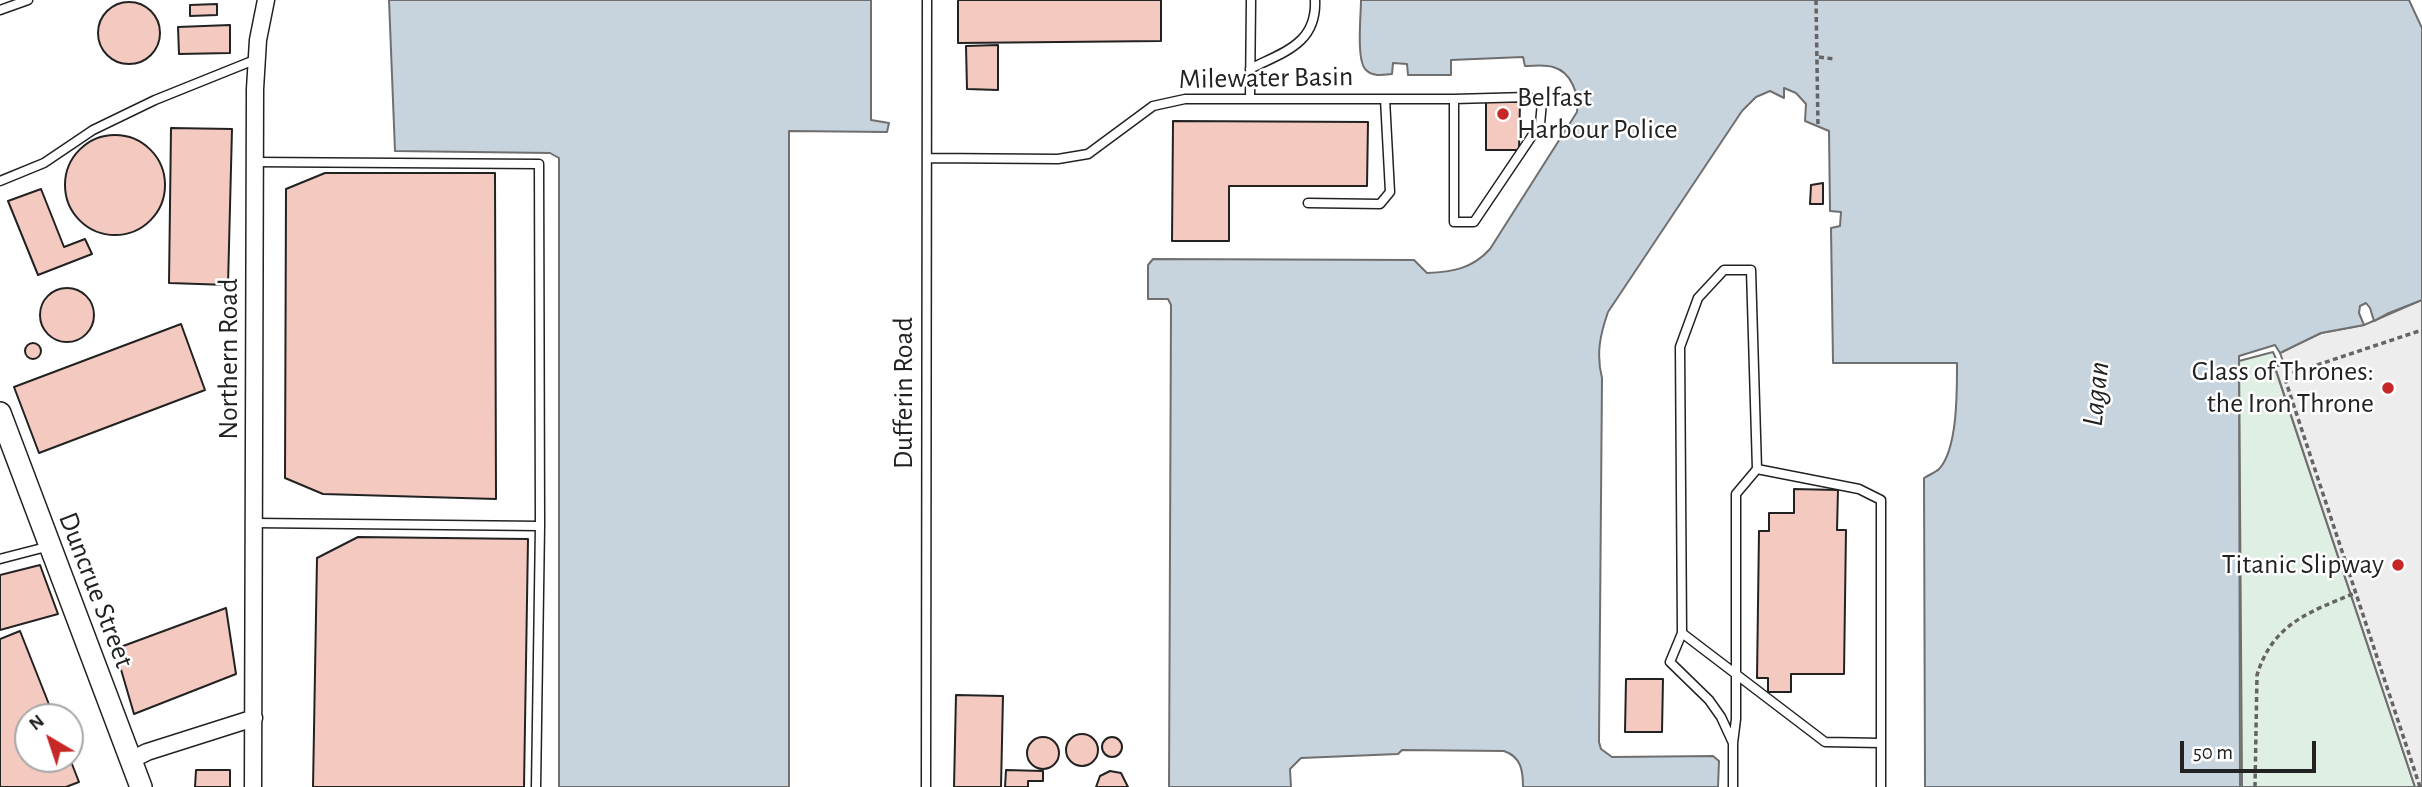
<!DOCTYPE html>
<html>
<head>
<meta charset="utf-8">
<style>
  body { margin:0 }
  #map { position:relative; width:2422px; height:787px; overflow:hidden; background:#fff; font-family:"Alegreya Sans",sans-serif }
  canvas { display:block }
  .north { position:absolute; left:14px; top:703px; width:70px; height:70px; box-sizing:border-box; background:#fff; border:2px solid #a7a7a7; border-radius:50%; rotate:321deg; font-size:19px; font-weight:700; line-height:28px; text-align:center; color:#222 }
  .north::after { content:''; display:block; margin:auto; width:24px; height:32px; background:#c62828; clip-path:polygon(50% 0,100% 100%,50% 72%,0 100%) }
  .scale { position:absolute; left:2180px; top:741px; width:136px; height:32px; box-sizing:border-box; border:4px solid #222; border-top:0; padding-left:9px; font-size:21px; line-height:24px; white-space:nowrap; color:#222; -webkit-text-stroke:5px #fff; paint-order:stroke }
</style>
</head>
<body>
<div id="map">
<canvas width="2422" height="787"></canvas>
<div class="north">N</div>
<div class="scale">50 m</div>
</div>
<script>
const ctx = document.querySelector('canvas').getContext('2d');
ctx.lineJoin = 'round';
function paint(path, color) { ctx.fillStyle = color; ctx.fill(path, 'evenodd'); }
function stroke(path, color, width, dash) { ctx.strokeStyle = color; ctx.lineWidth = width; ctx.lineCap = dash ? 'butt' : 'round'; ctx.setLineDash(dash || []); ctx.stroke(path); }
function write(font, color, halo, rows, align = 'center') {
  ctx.font = font + ' "Alegreya Sans",sans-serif'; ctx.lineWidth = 5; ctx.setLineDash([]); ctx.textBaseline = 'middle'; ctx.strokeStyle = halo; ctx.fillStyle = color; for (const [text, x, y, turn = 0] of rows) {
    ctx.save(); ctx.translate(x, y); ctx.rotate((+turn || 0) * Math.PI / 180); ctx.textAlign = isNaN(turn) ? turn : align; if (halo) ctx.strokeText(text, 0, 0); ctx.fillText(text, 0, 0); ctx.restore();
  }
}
const green = new Path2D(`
  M2273,352L2279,366L2275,368L2415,787H2242L2239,361Z`);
const parking = new Path2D(`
  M2422,300V787H2415L2275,367L2284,364L2280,353L2302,342L2321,333L2364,325Z`);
const water = new Path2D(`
  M389,0H871V120L889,123L887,132L789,131V787H559V158L550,153L395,151Z
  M1361,0H2409L2422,28V300L2389,313L2374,321L2370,308L2366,303L2360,306L2359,313L2364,325L2321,333L2280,353L2275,345L2239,356L2240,787H1925L1924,478C1929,475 1936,472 1939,469C1958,449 1957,389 1957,363H1833L1831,228L1840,226L1841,212L1830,211L1829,131L1805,121L1806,104L1796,93L1784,88V98L1770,91L1756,97L1742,111L1608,312C1600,335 1596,354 1602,378L1599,742L1601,749L1612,757L1713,756L1719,761L1718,787H1523C1523,770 1521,757 1504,751L1402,750L1398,754L1301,758L1290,769L1291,787H1169L1171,305L1168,299H1148V265L1153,259L1414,260L1427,273C1452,272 1472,269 1490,249L1577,112C1579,95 1572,72 1553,67C1544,64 1534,66 1525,66L1523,57L1451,60V75H1408L1407,64L1393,63L1392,74C1383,75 1373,77 1366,70C1356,61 1361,15 1361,0Z`);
const building = new Path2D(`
  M958,0H1161V41L958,43Z
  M98 33a31 31 0 1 1 62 0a31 31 0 1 1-62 0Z
  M217,4V15L190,16V5Z
  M230,25V53L179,54L178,27Z
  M998,45V90L967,89L966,46Z
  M1486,102H1520L1519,150H1486Z
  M1173,121L1368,122L1367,186H1229V241H1172Z
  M171,128L232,129L228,285L169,283Z
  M65 185a50 50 0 1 1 100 0a50 50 0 1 1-100 0Z
  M325,173H495L496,499L323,494L285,478L286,189Z
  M1823,183V204H1810L1811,185Z
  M41,189L64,247L85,239L92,254L38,275L8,201Z
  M40 315a27 27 0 1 1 54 0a27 27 0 1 1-54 0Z
  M181,324L205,390L39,453L14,387Z
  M25 351a8 8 0 1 1 16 0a8 8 0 1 1-16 0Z
  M1794,489L1838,490L1837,530H1846L1844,674H1791V692H1768V678H1757L1759,531H1769V513H1794Z
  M358,537L528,539L524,787H313L317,558Z
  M40,565L58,614L0,630V575Z
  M226,608L236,674L134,714L115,649Z
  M20,631L54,717H28V759H70L79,782L66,787H0V639Z
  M1626,679H1663L1662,732H1625Z
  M956,695L1003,696L1001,787H954Z
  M1066 750a16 16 0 1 1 32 0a16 16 0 1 1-32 0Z
  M1027 753a16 16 0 1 1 32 0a16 16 0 1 1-32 0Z
  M1102 747a10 10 0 1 1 20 0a10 10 0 1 1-20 0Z
  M196,770H230V787H195Z
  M1006,770L1043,771V781H1028V787H1005Z
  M1110,771L1121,773L1128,787H1096L1100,776Z`);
const path = new Path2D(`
  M1816,0L1818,127
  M1819,57L1834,59
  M2255,787L2257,675C2273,623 2310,612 2355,593
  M2420,787L2284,376L2422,330`);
const service = new Path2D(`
  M0,10L28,0
  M1250,69C1283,52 1317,44 1315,0
  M1250,99L1251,0
  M927,158L1058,159L1088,154L1153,106L1185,99H1454L1528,97L1542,102L1540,124L1474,222H1454V99
  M255,162L539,164L540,526L536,787
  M0,181L44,163L93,130L155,100L257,59
  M1308,203L1380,204L1390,192L1385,99
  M1757,469L1859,489L1881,500V787
  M255,523L540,526
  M0,559L50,546
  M1682,633L1670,662L1709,700L1721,717L1733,743
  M926,787L927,0
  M1733,787V743L1736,719V494L1757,469L1751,270H1724L1698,298L1680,347L1682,633L1825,742L1881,743`);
const minor = new Path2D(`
  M131,760L147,752L254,718
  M253,787L255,89L258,40L266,0`);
const tertiary = new Path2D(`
  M0,413L141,787`);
const markers = [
  [1503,114,7,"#c62828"],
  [2388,388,7,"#c62828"],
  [2398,565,7,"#c62828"]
];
const streetNames = [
  ["Milewater Basin",1266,78,-1],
  ["Northern Road",229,359,-90],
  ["Dufferin Road",904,393,-90],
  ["Duncrue Street",96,590,69]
];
const poiNames = [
  ["Belfast",1517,98,"left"],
  ["Harbour Police",1517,130,"left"],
  ["Glass of Thrones:",2374,372],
  ["the Iron Throne",2374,404],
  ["Titanic Slipway",2384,565]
];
const waterNames = [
  ["Lagan",2096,394,-84]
];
paint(green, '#e0efe3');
stroke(green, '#6f6f6f', 2);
paint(parking, '#ededed');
stroke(parking, '#6f6f6f', 2);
paint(water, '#c7d3dd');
stroke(water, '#6f6f6f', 2);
paint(building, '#f3c9c0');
stroke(building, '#222', 2);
stroke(service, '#222', 11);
stroke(minor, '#222', 19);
stroke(tertiary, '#222', 24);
stroke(path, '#646464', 3.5, [5, 3.5]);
stroke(service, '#fff', 8);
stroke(minor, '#fff', 16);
stroke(tertiary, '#fff', 21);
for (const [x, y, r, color] of markers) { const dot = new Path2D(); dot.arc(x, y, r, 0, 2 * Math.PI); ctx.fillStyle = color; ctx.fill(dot); stroke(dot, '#fff', 2.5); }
write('28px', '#222', '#fff', streetNames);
write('28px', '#222', '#fff', poiNames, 'right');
write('italic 30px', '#222', '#fff', waterNames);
</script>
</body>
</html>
